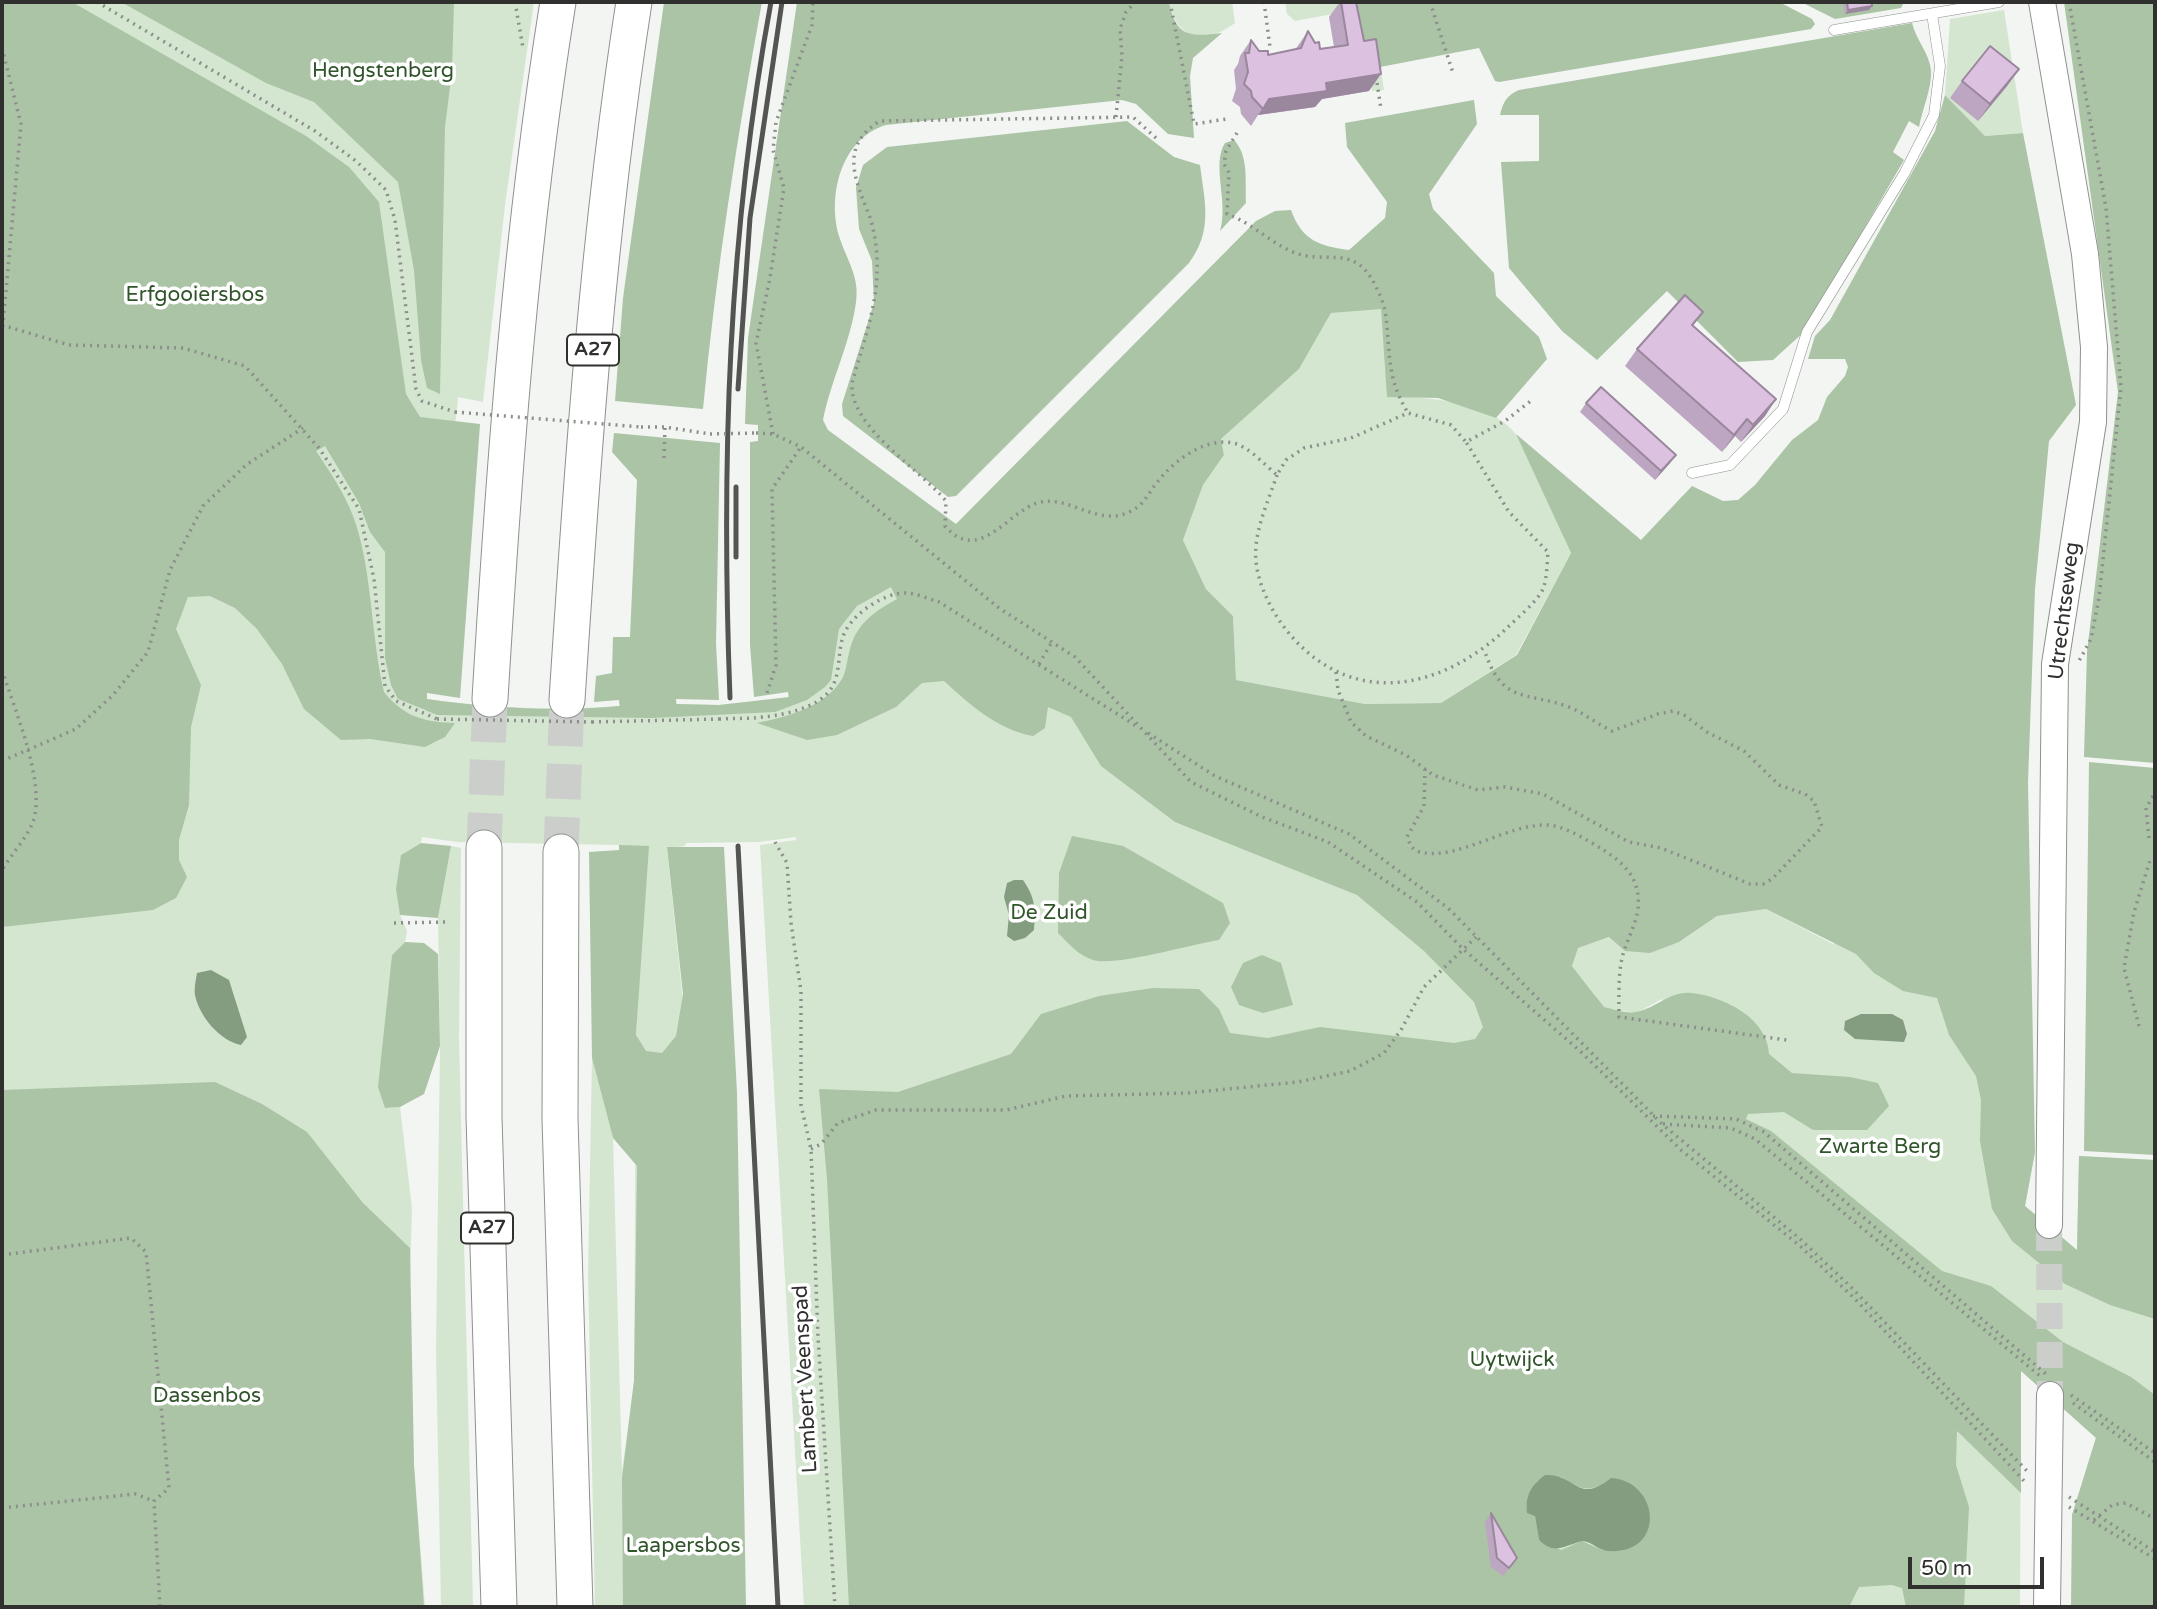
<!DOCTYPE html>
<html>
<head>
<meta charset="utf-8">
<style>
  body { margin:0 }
  #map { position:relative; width:2157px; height:1609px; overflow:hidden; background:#f2f5f2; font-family:"Varela Round",sans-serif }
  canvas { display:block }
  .frame { position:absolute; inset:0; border:4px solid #30312f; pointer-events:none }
  .scale { position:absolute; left:1908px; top:1557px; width:136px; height:32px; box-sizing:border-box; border:4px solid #30312f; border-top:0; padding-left:9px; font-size:21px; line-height:24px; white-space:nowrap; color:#30312f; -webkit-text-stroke:5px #fff; paint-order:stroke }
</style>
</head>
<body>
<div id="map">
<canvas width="2157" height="1609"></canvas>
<div class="frame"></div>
<div class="scale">50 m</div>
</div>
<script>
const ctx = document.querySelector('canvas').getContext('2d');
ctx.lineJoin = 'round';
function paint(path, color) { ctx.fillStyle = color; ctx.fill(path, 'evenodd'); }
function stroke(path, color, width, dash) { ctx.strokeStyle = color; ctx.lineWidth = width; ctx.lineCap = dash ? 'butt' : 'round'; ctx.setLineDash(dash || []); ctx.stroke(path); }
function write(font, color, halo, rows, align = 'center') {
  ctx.font = font + ' "Varela Round",sans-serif'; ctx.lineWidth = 7; ctx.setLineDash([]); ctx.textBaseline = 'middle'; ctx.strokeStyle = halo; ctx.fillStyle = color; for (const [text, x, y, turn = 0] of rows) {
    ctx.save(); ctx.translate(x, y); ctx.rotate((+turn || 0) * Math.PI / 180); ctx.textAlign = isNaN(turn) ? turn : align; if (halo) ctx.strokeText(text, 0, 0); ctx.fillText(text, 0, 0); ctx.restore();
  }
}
const green = new Path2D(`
  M2,2H534L505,205L483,402L458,397L456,419L445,442L398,699L426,711L427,699C489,708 557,711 619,706V700L676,699L677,704L719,705L788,698L789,500L1596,996L1572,966L1577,948L1610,937L1625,951L1679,942L1717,916L1766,909L1833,944L1907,900L2035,1152L2025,1206L2077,1250L2079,1156L2155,1160V1570L2072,1515L2096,1437L2021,1371L2020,1607H804L760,845L796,840V837L759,842L686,843L685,846L667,848L746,1607H595L588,1275L592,1058L613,1138L622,1472L634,1381L636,1036L640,967L619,845L457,842L422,837L421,843L401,855L400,915L407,931L405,942L392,955L385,1108L400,1107L412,1208L409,1311L414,1465L425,1607H2ZM1662,999L1720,1093L1611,1009L1636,1013Z
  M1169,2H1232L1235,23C1206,45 1177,41 1169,2Z
  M1285,2H1357L1363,39H1376L1384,90L1372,91L1365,55L1344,12L1295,21L1287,14Z
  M2004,10L2023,133L1985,136L1945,95L1950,19Z
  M1381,308L1388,396C1425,397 1494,401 1517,436C1536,466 1555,519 1571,553L1516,655L1441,703L1365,704L1236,680L1233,616L1206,589L1183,540L1203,485L1224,455L1221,439L1299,369L1331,313Z
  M451,846L461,848L459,1038L473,1607H441L436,1350L440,1046L438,918Z`);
const forest = new Path2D(`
  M2,2H72L306,136L349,167L379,202L406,394L420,417L480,424L460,698L427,693V699C489,708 557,712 620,706L619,700L594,702L596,676L612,673L613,637H630L637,480L612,452L614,433L720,443L716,643L719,700L676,699V704L719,705L789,697L788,692L754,697L750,645V442L758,441V425L745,424L748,338L797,2H1169C1176,37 1190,37 1222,33L1193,58L1190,76L1194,138L1168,134L1136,104L1122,100L886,125C842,138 827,194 839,236C846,259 860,276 856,302C851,341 831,380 823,420L828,430L956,524L1256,221L1275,211L1291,210C1302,241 1320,246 1349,250L1385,218L1387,202L1347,147L1345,123L1474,100L1477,124L1429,194L1433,209L1494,273L1496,296L1539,337L1547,359L1496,418L1438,398L1387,397L1381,309L1331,313L1299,369L1221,439L1224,455L1203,485L1183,540L1206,589L1233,616L1236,680L1365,704L1441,703L1517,655L1571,553L1516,434L1641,540L1692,486L1723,501L1738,500L1755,485L1792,440L1818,420L1827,397L1845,376L1848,367L1845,359H1808L1815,336L1830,320L1935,131L1945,95L1985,136L2023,133L2076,405L2049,441L2035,589L2028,782L2035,1152L2025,1206L2077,1250L2079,1156L2155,1160V1319L2110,1305L2065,1284L2012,1241L1992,1209L1980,1141L1981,1100L1976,1076L1949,1035L1937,998L1903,991L1874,973L1856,954L1766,909L1717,916L1679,942L1650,953L1625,951L1609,937L1578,948L1572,966L1604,1007C1613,1009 1627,1014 1636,1012C1655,1009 1670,991 1691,993C1724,996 1768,1019 1769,1054L1792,1073L1850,1077L1878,1083L1889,1106L1867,1130H1813L1784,1112L1748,1114L1746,1119L1771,1131L1942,1271L1991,1286L2063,1342L2131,1377L2155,1395V1607H2071L2072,1515L2096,1438L2021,1371V1493L1957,1431L1956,1465L1969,1507L1964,1607H1906L1902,1588L1892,1585L1859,1587L1849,1607H849L827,1179L819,1089L898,1092L1011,1054L1041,1014L1099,996L1153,988L1199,989L1219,1009L1230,1033L1268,1038L1320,1027L1454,1043L1475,1039L1483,1027L1474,1002L1424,951L1357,895L1175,822L1101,766L1071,717L1048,707L1045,728L1033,736C998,730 969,704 944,681L922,683L896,707L837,735L807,740L757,723C787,717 825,707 842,679C846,672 847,661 849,653C855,625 873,612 897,599L891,587L857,606L839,629L831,680L825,687L807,700L775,712L652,718L437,715L398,699L391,685L385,658V552L370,532L359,503L325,446L316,451C330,472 344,492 353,516C372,565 371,638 384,692C404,717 424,722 455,723L445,737L425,747L370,739L341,740L304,709L282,664L257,629L235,608L210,596L188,597L176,629L201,685L191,727L189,805L179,840V860L187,877L176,898L153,910L2,927ZM1561,1477C1581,1490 1591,1494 1611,1478L1622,1550H1602L1582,1541L1561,1550L1539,1540L1535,1516Z
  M121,2H454L452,71L445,127L440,394L427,388L421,360L414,270L398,182L314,102L266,83Z
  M664,2H762C737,137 716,272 703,409L615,401L623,298Z
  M1357,2H1779L1812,19L1815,24L1811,29L1499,82L1495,81L1479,48L1380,67L1376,39L1363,40Z
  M1801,2H1904L1901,8L1835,19Z
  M2064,2H2155V763L2084,757L2087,652L2118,392Z
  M1912,23C1916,40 1930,54 1931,71C1932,88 1922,110 1919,127L1909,121L1893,152L1904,160L1804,332L1773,360L1738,362L1667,291L1597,360L1562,331L1509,268L1501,162L1539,161V115H1500C1503,102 1507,95 1519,90Z
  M1127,121L1174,157L1200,165C1205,204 1213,230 1189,263L956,496L948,497L843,416L842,404L874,303L872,261L859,229L856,188L863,165L887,147Z
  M1234,140C1249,156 1245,181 1246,203L1220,231C1229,202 1211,165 1225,143Z
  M2089,762L2155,768V1155L2084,1151Z
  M1072,836L1123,846L1223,903L1230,923L1219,940C1193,944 1114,967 1093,960C1078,955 1069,944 1058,933L1059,873Z
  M421,843L451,846L438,918L400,915L396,889L401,855Z
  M619,845L649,846L636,1035L646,1051L662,1053L676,1036L683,994L667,847H724L737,1093L746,1607H623L622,1478L634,1381L637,1166L613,1138L592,1058L589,852L619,850Z
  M405,942L424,943L438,954L440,1046L424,1094L400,1107L385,1108L378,1087L392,955Z
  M1262,955L1281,963L1293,1005L1263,1013L1239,1005L1231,987L1243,963Z
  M215,1082L262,1104L307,1132L363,1203L410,1248L414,1465L424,1607H2V1090Z`);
const water = new Path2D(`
  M1014,880H1023C1035,897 1036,909 1034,930L1025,938L1014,941L1007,936L1009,915L1004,897L1007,883Z
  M211,970L229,980L247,1037L241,1045C220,1041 199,1016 195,995C194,988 196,979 197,973Z
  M1861,1014H1892L1903,1020L1907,1034L1904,1042L1855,1039L1844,1030L1845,1021Z
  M1545,1475C1577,1474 1577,1505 1611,1478C1660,1481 1667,1555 1608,1551C1598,1550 1592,1542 1583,1541C1564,1545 1556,1556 1539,1540L1535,1516L1527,1513C1525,1495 1531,1486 1545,1475Z`);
const secondaryTunnel = new Path2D(`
  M2049,1225L2050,1395`);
const highwayTunnel = new Path2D(`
  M484,848L490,699
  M561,852L567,700`);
const path = new Path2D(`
  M97,2L315,131L356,161L386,190L395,220L416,389L422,401L455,412
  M515,2L523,48
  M1170,2L1194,124L1227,119
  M1264,2L1270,47
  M1430,2L1453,73
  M2069,2L2106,208L2121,387L2099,598L2091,639L2079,661
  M2,48L21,124L2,335
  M1376,76L1381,109
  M1116,117L1122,56L1120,29L1126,12L1135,2
  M1237,133L1226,151L1224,164L1229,173L1227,214C1252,223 1268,241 1291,251C1324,267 1353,241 1375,285C1379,292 1383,302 1385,310C1391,350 1385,376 1408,413
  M1156,138L1133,117L880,121C839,146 855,179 869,215C875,230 878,256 877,273C876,310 862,347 852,383C849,427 919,468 946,501L945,526C978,565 1007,513 1037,503C1068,493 1099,529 1131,511C1144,505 1147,495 1156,484C1172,462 1204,437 1233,443C1248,446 1265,465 1277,475L1286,460L1304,448L1351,438L1408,413L1451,425L1466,442
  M2,325L69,345L183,348L245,366L319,448L359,509L374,579L385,686L396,701L437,719
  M641,427H665L710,434
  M756,433L773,434L801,447L999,608L1075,657L1191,782L1262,817L1328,842L1417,902L1463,949L1580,1051L1681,1150L1799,1245L1856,1300L2026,1483
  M773,434L756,343L770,278L784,188L773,150L776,122L812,25L813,2
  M664,458L665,427
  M1277,475C1268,502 1253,533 1256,562C1259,589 1275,618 1293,638C1357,709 1444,688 1507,628C1518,617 1536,603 1543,589C1547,579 1547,563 1548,552L1509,512L1466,442L1505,421L1532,400
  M1039,664L1052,642
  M2,670C14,708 48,787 32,824C25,840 11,855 2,870
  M1336,672L1338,690L1351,722L1366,736L1406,755L1433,775L1478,790L1505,787L1543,794L1629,842L1661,848L1750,884H1763L1772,879L1822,827L1814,801L1805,794L1779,785L1744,751L1707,732L1684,715L1673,711L1658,714L1612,731C1597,724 1584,713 1569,707C1525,691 1502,705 1484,649
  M767,693L776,665L772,489L801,447
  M754,718C777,716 819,710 832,687C840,674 838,655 842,640C847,617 884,591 908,593C918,594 929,599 939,602L1138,727
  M592,722L719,719
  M1148,733L1215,776L1349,834L1448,908L1662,1124L1799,1238L1850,1286L2027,1471
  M2,761L76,729L113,695L148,652L170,570L203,506L246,465L303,428
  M1425,769L1424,806L1407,837C1410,844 1412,850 1420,852C1458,861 1507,824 1546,825C1564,825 1589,841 1605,851C1622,862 1636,875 1638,896C1641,918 1627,937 1622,958C1618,977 1619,998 1619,1017L1787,1040
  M2149,838L2146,808L2155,793
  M775,842L787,863L791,923L801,991V1105L811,1149L818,1337L835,1607
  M394,923L445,922
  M2139,1026L2124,968L2134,912L2151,857
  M1653,1116L1736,1119L1764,1132L2046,1374
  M1663,1124L1731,1128L1755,1139L2040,1376
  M811,1149L821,1144L838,1123L876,1110H1006L1066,1096L1187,1093L1298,1082L1350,1071L1384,1053L1401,1030L1424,987L1476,937
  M2,1255L131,1238L146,1252L169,1488L154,1501L160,1607
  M2071,1395L2155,1453
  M2073,1403L2155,1462
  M2069,1497L2155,1552
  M2069,1507L2155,1559
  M2,1508L135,1494L154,1501
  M2094,1520L2112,1505L2126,1503L2155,1519`);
const lane = new Path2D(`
  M1834,30L1999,2
  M1692,473L1730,465L1783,409L1807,332L1904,174L1934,115L1940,66L1932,14`);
const secondary = new Path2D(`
  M2042,2L2085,254L2094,347L2093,422L2055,664L2049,1225
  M2047,1607L2050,1395`);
const highway = new Path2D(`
  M490,699C504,466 521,232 558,2
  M567,700C582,467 598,233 634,2
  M484,848V1117L499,1607
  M561,852L560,1119L575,1607`);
const rail = new Path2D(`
  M738,389L750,218L782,2
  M736,487V557
  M730,698C721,462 728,235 771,2
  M738,846L778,1607`);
const pathBridge = new Path2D(`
  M455,412L641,427
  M710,434L756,433
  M437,719L592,722
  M719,719L754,718`);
const wall = new Path2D(`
  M1340,2H1356L1369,91L1322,99L1315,107L1258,115L1251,126L1241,114L1240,107L1232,101L1236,89L1234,70L1238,64L1240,56L1251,40L1259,51L1268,55L1295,50L1308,31L1320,49L1334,47L1329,17Z
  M1843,2H1872L1869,10L1845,14Z
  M2019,69L2007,86L1978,121L1950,98L1962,81Z
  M1703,312L1693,326L1776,399L1765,416L1741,442L1735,436L1722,452L1625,366L1637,349Z
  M1586,403L1670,463L1655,480L1580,412Z
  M1491,1513L1517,1558L1503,1576L1491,1567L1485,1522Z`);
const shadedWall = new Path2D(`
  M1872,6L1869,10L1845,14L1848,10Z
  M2019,69L2007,86L1978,121L1990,104Z
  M1381,74L1369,91L1322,99L1315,107L1258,115L1269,99L1326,83Z
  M1776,399L1765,416L1741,442L1753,425Z
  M1747,419L1735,436L1722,452L1734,435Z
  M1676,455L1670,463L1655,480L1661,471Z`);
const building = new Path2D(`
  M1341,2H1356L1364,41L1376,39L1381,74L1326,83L1327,91L1269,99L1263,109L1252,97L1251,91L1244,84L1248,72L1245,53H1249L1251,40L1259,51H1268V55L1301,48L1308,31L1315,43L1319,42L1320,49L1348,45Z
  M1847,2H1872V6L1848,10Z
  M1990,46L2019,69L1990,104L1962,81Z
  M1685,295L1703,312L1692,325L1776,399L1753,425L1747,419L1734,435L1637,349Z
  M1601,387L1676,455L1661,471L1586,403Z
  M1491,1513L1517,1558L1509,1568L1497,1558Z`);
const shields = [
  [593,350,52],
  [487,1228,52]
];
const shieldNames = [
  ["A27",593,350],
  ["A27",487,1228]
];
const parkNames = [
  ["Hengstenberg",383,71],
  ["Erfgooiersbos",195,295],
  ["De Zuid",1049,913],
  ["Zwarte Berg",1880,1147],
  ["Uytwijck",1512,1360],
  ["Dassenbos",207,1396],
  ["Laapersbos",683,1546]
];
const streetNames = [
  ["Utrechtseweg",2065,611,-83],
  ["Lambert Veenspad",806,1379,-93]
];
paint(green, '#d4e6d0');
paint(forest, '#aac4a5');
paint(water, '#849d80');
stroke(secondaryTunnel, '#cbcecb', 26, [26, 13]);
stroke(highwayTunnel, '#cbcecb', 35, [35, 18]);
stroke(lane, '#8e918e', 11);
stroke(secondary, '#8e918e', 28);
stroke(highway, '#8e918e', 37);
stroke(path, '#8c8e8b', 3.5, [2, 5]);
stroke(lane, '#fff', 10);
stroke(secondary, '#fff', 26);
stroke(highway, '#fff', 35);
stroke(rail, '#545553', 5);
stroke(pathBridge, '#8c8e8b', 3.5, [2, 5]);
paint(wall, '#bda6c1');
paint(shadedWall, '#9a879d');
paint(building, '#dcc1e0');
stroke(building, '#9a879d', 2);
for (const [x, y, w] of shields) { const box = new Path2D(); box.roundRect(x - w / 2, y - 15.5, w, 31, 5); ctx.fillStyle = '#fff'; ctx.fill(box); stroke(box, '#30312f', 2); }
write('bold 19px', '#30312f', null, shieldNames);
write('21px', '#30552a', '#fff', parkNames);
write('21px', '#30312f', '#fff', streetNames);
</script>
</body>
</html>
